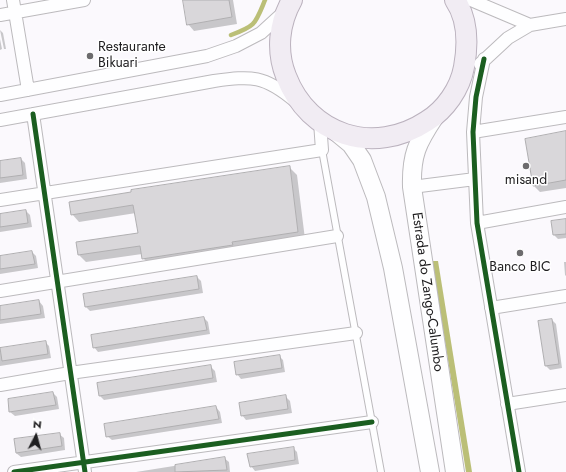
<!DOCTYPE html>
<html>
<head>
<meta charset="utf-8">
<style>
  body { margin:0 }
  #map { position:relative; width:566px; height:472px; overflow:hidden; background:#fbf9fd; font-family:Jost,sans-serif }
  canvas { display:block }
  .north { position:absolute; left:16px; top:416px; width:40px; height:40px; -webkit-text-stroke:3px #fff; paint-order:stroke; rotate:6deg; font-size:11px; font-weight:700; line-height:16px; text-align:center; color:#1f1e20 }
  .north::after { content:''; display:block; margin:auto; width:14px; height:18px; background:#1f1e20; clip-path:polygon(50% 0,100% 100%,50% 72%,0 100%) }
</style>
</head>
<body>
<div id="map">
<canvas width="566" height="472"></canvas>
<div class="north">N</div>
</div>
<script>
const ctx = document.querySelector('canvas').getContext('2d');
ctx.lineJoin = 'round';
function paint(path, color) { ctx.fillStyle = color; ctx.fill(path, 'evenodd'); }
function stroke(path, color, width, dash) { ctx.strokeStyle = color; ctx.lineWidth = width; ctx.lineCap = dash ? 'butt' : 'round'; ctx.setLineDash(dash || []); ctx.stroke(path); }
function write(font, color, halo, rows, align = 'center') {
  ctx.font = font + ' Jost,sans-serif'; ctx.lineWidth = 3; ctx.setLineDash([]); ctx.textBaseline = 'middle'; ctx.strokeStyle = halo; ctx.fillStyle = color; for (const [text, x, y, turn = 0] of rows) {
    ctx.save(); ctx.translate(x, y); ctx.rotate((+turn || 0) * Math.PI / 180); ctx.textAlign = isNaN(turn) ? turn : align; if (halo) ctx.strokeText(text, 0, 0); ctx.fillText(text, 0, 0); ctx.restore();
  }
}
const water = new Path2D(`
  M432,261H438L472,472H466Z`);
const shadow = new Path2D(`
  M194,0H233L237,24L194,31L188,24Z
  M0,30L3,33L6,49H4Z
  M0,39L2,49L0,50Z
  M566,132V188L540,192L534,186Z
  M21,159L25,163L27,179L0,183V162Z
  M289,167L297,175L305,239L150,265L143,258L142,254L86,262L79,255L139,234L136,213L79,222L72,214Z
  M26,211L30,215L32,227L0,232V215Z
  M566,220V238L558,239L554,235Z
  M32,252L36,256L38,268L0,274V257Z
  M564,262H566V276L565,275Z
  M197,277L201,281L203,293L90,311L86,307Z
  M39,301L43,306L45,318L0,324V308Z
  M204,318L208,322L210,334L98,352L94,347Z
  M552,320L556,324L562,368L550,370L546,366Z
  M45,342L49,346L51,358L0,366V349Z
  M279,356L283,360L285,372L241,379L237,374Z
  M210,366L215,371L217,382L104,400L100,396Z
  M53,393L57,397L59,409L15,416L10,412Z
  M286,397L290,401L292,413L246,420L242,415Z
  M216,407L220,412L222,423L112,440L107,436Z
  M59,434L64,438L65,450L21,457L16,453Z
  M293,448L297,452L299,464L255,471L251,466Z
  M224,458L229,462L230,472H136Z`);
const stream = new Path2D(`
  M231,35C256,26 255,24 265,0`);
const building = new Path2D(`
  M183,0H229L232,17L187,25Z
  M566,131V180L533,186L525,139Z
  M21,158L23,175L0,178V161Z
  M290,166L298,232L232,242L233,245L142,259L140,246L78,255L76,242L138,233L133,205L71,215L69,202L131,192V190Z
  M26,210L28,223L0,227V214Z
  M566,219V234L553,235L551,221Z
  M32,251L35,264L0,269V256Z
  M197,276L199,289L85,307L83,294Z
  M39,300L41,314L0,320V306Z
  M204,317L207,330L93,348L91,335Z
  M552,319L559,364L545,366L538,321Z
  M46,341L48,354L2,361L0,348Z
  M280,355L282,368L236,375L234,362Z
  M211,365L213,378L99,396L97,383Z
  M53,392L56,405L9,412L8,399Z
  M286,395L288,409L241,416L239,403Z
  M216,406L219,419L106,437L104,424Z
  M60,433L62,446L16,453L14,439Z
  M294,447L295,460L250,467L247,454Z
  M225,457L227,470L175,472V465Z`);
const service = new Path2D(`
  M322,150L381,472`);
const minor = new Path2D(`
  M13,0L28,90
  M471,0L530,25
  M0,15L84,0
  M484,59L476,97L473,132L477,223L519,472
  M480,64L508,38L530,25L566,19
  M0,95L207,56L236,46L261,33L284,12
  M33,114L85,472
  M0,120L214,81C252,76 264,75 295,101
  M473,132L566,117
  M412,187L475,179
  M0,200L322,150L320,122
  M477,223L566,207
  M0,291L337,236
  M491,308L566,296
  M0,385L70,373L356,333
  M507,404L566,395
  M14,472L372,422`);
const secondary = new Path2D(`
  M435,116C417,143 411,155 412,187L455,472
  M334,130L351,144L362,160L376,197L393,268L430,472`);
const primary = new Path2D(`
  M292,0C279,23 276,51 286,76C309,136 374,156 427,121C445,110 460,89 464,67C468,45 468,19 455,0`);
const cycleway = new Path2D(`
  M484,59L476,97L473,132L477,223L519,472
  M33,114L85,472
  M14,472L372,422`);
const markers = [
  [90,56,4,"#6c6b6d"],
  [526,166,4,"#6c6b6d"],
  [520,253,4,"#6c6b6d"]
];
const poiNames = [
  ["Restaurante",98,48,"left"],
  ["Bikuari",98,64,"left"],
  ["misand",526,181],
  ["Banco BIC",520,268]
];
const streetNames = [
  ["Estrada do Zango-Calumbo",427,292,82]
];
paint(water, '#bbbf77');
paint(shadow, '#0003');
stroke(stream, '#bbbf77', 4.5);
paint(building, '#d9d7da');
stroke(building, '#b0afb1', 1);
stroke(service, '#bcbabd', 8);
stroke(minor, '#bcbabd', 14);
stroke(secondary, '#bcbabd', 20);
stroke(primary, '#bbb2be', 22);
stroke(service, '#fefeff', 6);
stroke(minor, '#fefeff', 12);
stroke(secondary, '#fefeff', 18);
stroke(primary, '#f1ecf3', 20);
stroke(cycleway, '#1b5e20', 5);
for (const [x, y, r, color] of markers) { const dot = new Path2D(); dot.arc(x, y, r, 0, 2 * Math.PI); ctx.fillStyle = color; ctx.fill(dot); stroke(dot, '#fff', 1.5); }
write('14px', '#1f1e20', '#fff', poiNames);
write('14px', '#1f1e20', '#fff', streetNames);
</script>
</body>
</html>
